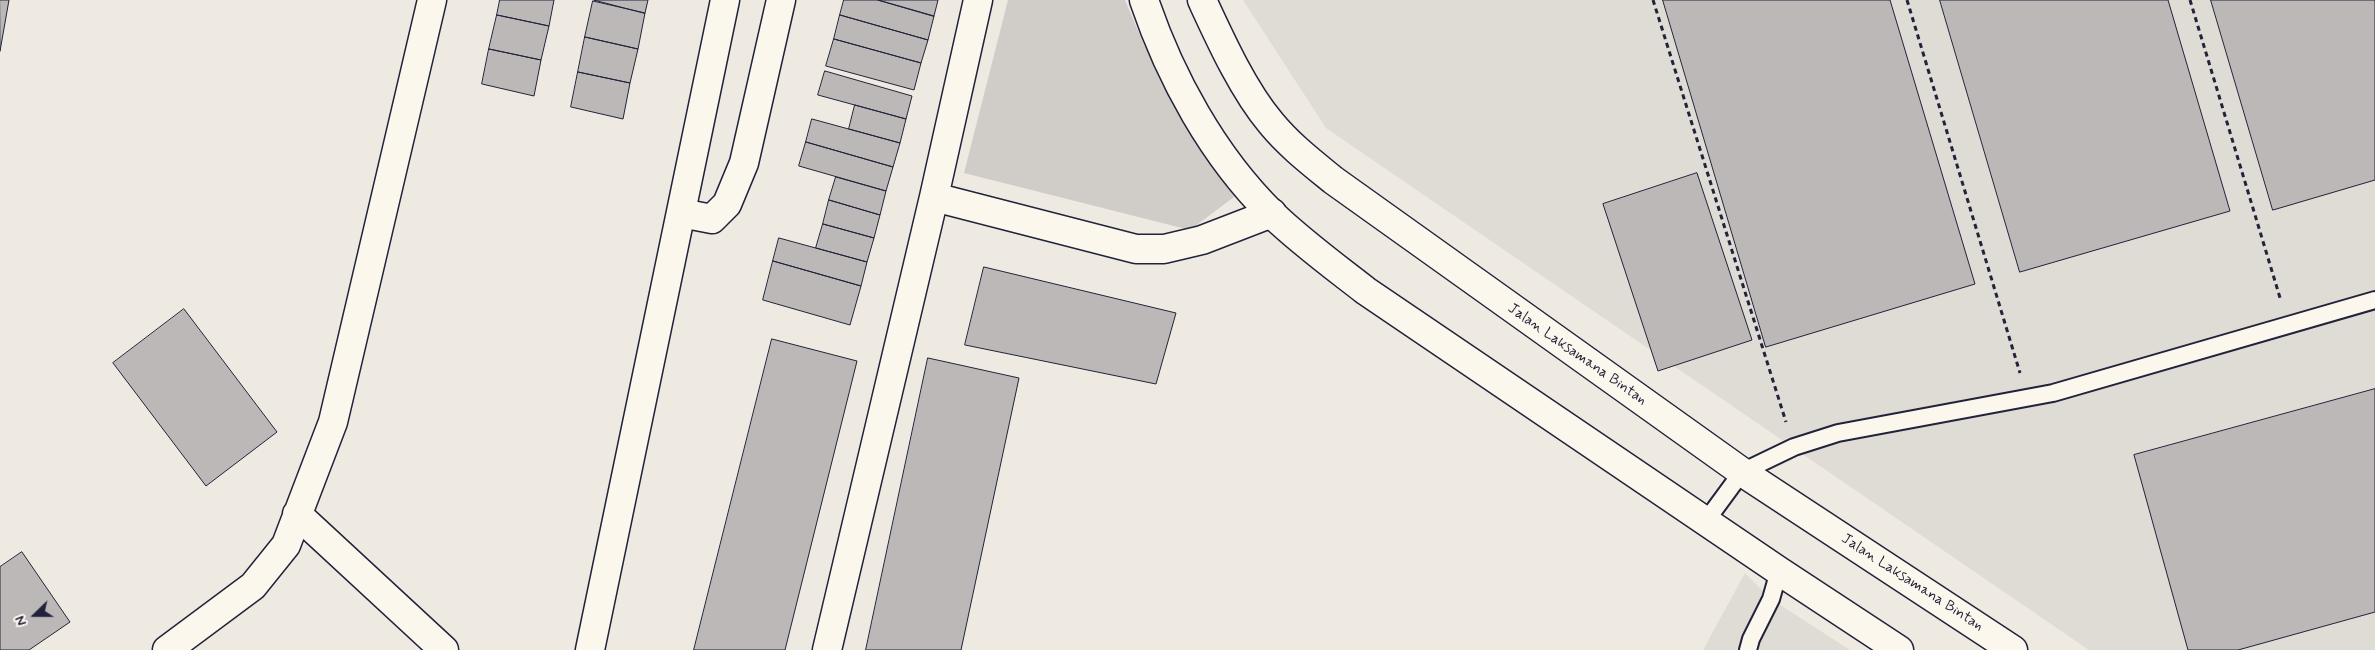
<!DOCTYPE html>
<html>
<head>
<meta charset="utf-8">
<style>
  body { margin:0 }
  #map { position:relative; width:2375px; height:650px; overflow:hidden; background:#eeeae2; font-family:Mynerve,sans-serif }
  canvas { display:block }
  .north { position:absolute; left:10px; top:590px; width:50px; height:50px; -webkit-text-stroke:4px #fbf7ec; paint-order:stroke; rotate:248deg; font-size:14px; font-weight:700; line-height:20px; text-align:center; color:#22223b }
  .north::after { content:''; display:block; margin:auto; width:18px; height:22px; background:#22223b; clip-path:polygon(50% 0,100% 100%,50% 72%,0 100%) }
</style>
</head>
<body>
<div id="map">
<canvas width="2375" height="650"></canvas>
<div class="north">N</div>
</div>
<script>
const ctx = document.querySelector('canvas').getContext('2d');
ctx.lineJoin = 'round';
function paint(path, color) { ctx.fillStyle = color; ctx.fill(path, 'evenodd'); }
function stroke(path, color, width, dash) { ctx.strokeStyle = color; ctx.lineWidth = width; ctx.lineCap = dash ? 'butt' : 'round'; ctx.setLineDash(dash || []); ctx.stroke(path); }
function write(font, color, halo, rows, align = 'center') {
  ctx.font = font + ' Mynerve,sans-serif'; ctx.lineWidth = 4.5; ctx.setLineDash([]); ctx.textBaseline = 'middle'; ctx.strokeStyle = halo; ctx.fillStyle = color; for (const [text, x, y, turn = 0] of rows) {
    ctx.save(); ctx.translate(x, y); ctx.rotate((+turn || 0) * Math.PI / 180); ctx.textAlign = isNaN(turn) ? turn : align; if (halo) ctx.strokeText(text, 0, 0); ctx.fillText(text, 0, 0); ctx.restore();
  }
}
const built = new Path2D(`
  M1243,0H2375V650H2089L1326,128Z
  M1745,573L1771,599L1850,650H1703Z`);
const green = new Path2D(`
  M1008,0H1125L1144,45L1238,194L1190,230L964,173Z`);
const building = new Path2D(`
  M0,0H9L0,51Z
  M500,0H554L549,26L497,15Z
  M594,0H648L645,13Z
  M844,0H878L934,16L928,40L840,15Z
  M878,0H938L934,16Z
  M1663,0H1890L1975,284L1766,347Z
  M1940,0H2168L2230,211L2020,272Z
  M2211,0H2375V180L2273,210Z
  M593,1L645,13L638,49L585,37Z
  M497,15L549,26L541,60L489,49Z
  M840,15L928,40L921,63L834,39Z
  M585,37L638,49L630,83L578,72Z
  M834,39L921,63L914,90L826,66Z
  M489,49L541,60L534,96L482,84Z
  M825,71L912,96L906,119L818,95Z
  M578,72L630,83L623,119L571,107Z
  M855,105L906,119L900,143L849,129Z
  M812,119L900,143L893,167L806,142Z
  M806,142L893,167L886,191L799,166Z
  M1697,173L1752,340L1658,371L1603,204Z
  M836,177L886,191L880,215L829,200Z
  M829,200L880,215L874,238L823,224Z
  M823,224L874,238L867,262L816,248Z
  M779,238L867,262L861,286L773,261Z
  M773,261L861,286L850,325L763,300Z
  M984,267L1176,313L1156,384L965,345Z
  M184,309L277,432L206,486L113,363Z
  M772,339L857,361L785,650H694Z
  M928,358L1019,378L961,650H866Z
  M2375,389V612L2238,650H2188L2134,455Z
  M22,552L70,622L29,650H0V567Z`);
const path = new Path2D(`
  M1653,0L1786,422
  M1907,0L2020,373
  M2190,0L2281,301`);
const service = new Path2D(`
  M1706,521L1742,472L1794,447L1838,433L2053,393L2375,300
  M1748,650L1751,639L1771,599L1779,571`);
const minor = new Path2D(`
  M934,197L1136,249H1164L1202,240L1272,213
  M681,213L712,219L727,204L744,163L781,0
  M297,514L444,650
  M167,650L253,586L286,545L333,422L432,0
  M590,650L725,0
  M827,650L934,197L978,0`);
const secondary = new Path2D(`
  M1144,0C1170,77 1213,156 1272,214C1301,242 1334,266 1366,291L1779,571L1899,650
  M1202,0C1220,39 1243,90 1271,123C1289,145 1311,162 1333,180L1742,472L2013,650`);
const streetNames = [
  ["Jalan Laksamana Bintan",1577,355,35],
  ["Jalan Laksamana Bintan",1912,583,33]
];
paint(built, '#dfdbd5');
paint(green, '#d0cdc9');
paint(building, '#bcb8b8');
stroke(building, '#22223b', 1);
stroke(service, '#22223b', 20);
stroke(minor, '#22223b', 31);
stroke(secondary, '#22223b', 31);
stroke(path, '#22223b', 3, [5, 4]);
stroke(service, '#fbf7ec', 16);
stroke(minor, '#fbf7ec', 28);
stroke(secondary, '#fbf7ec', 28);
write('15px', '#22223b', '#fbf7ec', streetNames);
</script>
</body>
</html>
